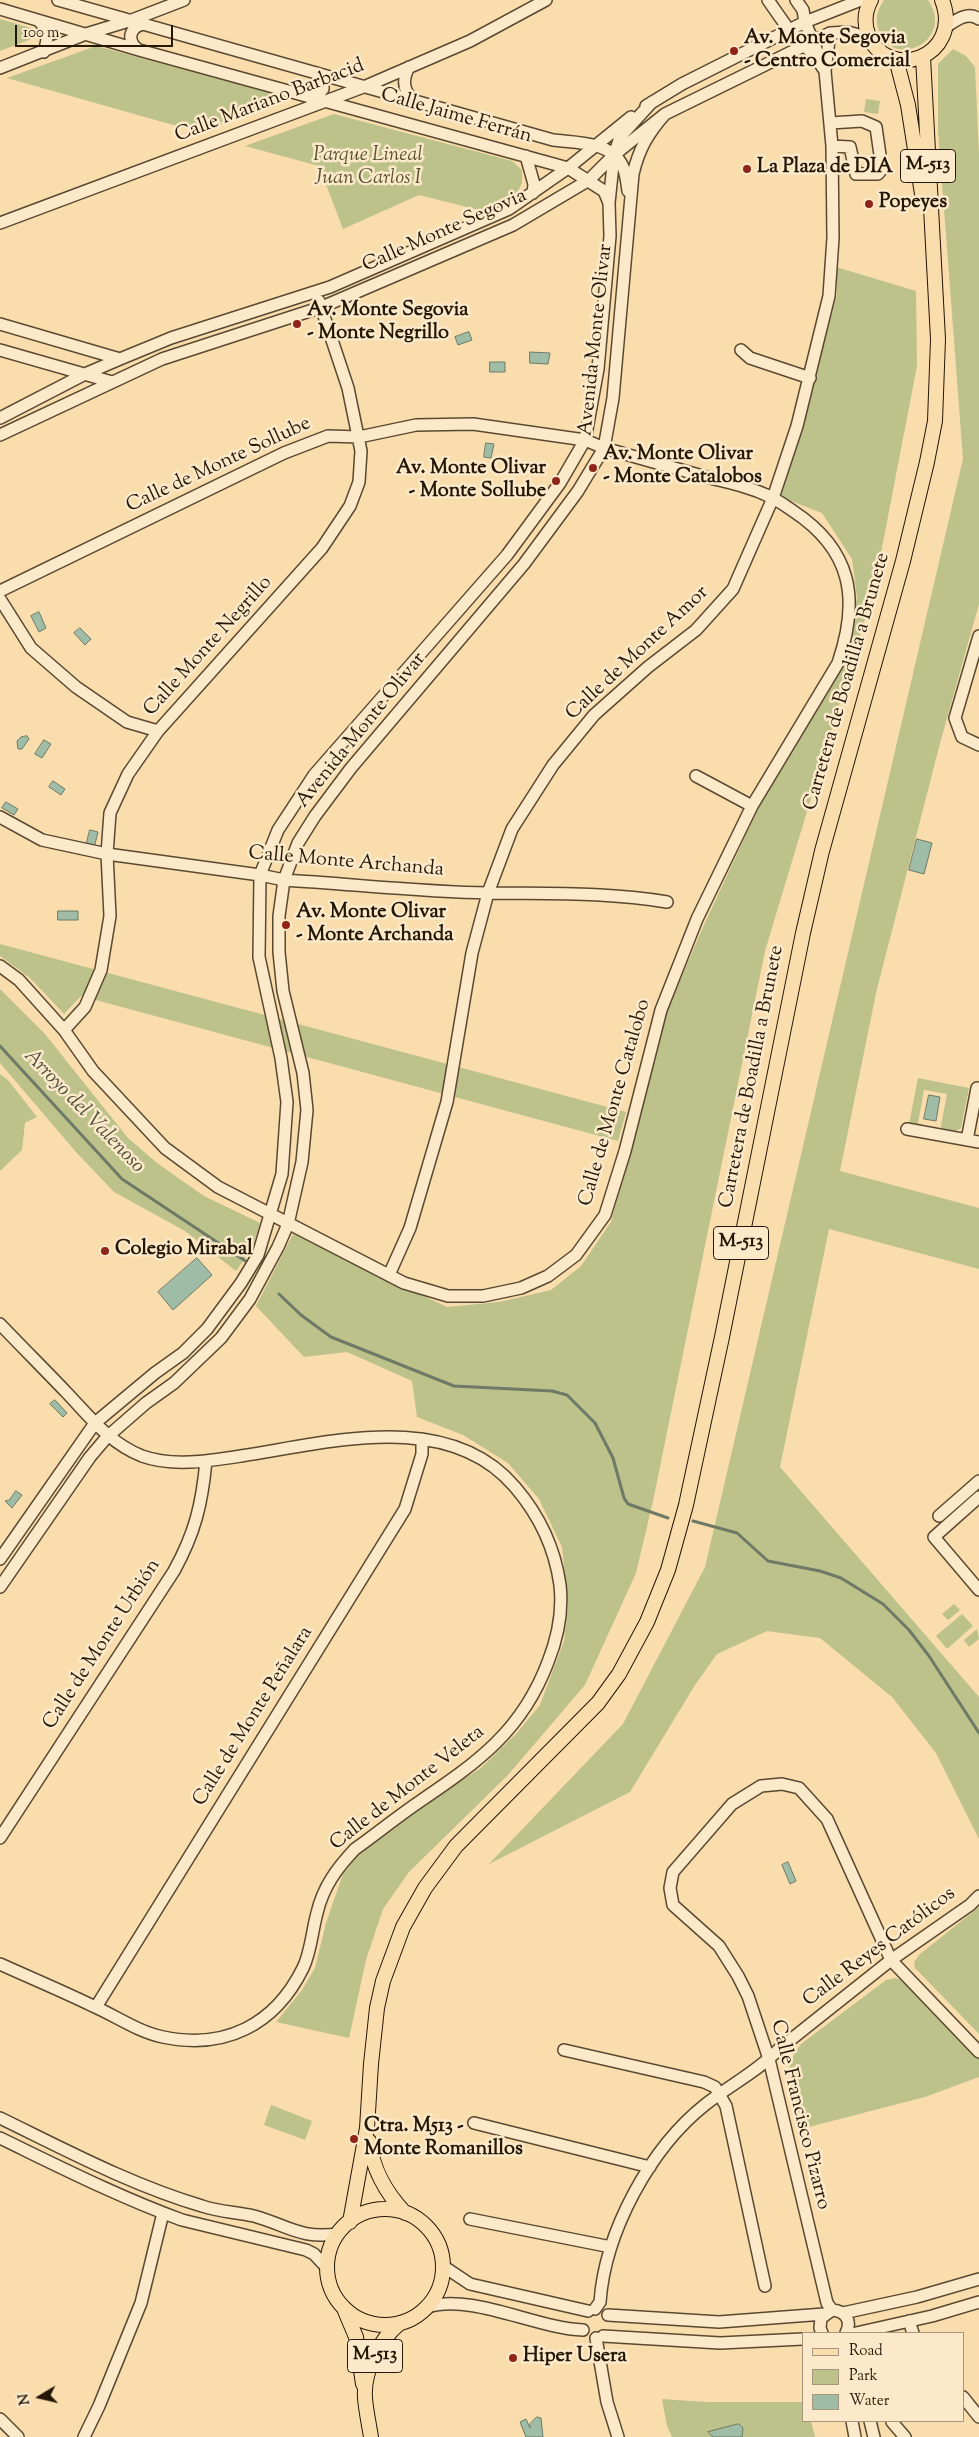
<!DOCTYPE html>
<html>
<head>
<meta charset="utf-8">
<style>
  body { margin:0 }
  #map { position:relative; width:979px; height:2437px; overflow:hidden; background:#f9ddad; font-family:"Sorts Mill Goudy",serif }
  canvas { display:block }
  .legend { position:absolute; left:802px; top:2332px; width:162px; height:90px; box-sizing:border-box; background:#fbe9ca; border:1px solid #a5957c; margin:0; padding:6px 9px; list-style:none; font-size:15px; color:#251706 }
  .legend li { display:flex; align-items:center; gap:10px; height:25px }
  .legend b { width:25px; border:1px solid #a5957c }
  .north { position:absolute; left:15px; top:2372px; width:50px; height:50px; -webkit-text-stroke:4px #fbe9ca; paint-order:stroke; rotate:261deg; font-size:14px; font-weight:700; line-height:20px; text-align:center; color:#251706 }
  .north::after { content:''; display:block; margin:auto; width:18px; height:22px; background:#251706; clip-path:polygon(50% 0,100% 100%,50% 72%,0 100%) }
  .scale { position:absolute; left:15px; top:25px; width:158px; height:22px; box-sizing:border-box; border:2px solid #251706; border-top:0; padding-left:6px; font-size:15px; line-height:18px; white-space:nowrap; color:#251706; -webkit-text-stroke:4px #fbe9ca; paint-order:stroke }
</style>
</head>
<body>
<div id="map">
<canvas width="979" height="2437"></canvas>
<ul class="legend">
<li><b style="height:6px;background:#f9ddad"></b>Road</li>
<li><b style="height:14px;background:#bdc18a"></b>Park</li>
<li><b style="height:14px;background:#9ebca6"></b>Water</li>
</ul>
<div class="north">N</div>
<div class="scale">100 m</div>
</div>
<script>
const ctx = document.querySelector('canvas').getContext('2d');
ctx.lineJoin = 'round';
function paint(path, color) { ctx.fillStyle = color; ctx.fill(path, 'evenodd'); }
function stroke(path, color, width, dash) { ctx.strokeStyle = color; ctx.lineWidth = width; ctx.lineCap = dash ? 'butt' : 'round'; ctx.setLineDash(dash || []); ctx.stroke(path); }
function write(font, color, halo, rows, align = 'center') {
  ctx.font = font + ' "Sorts Mill Goudy",serif'; ctx.lineWidth = 5; ctx.setLineDash([]); ctx.textBaseline = 'middle'; ctx.strokeStyle = halo; ctx.fillStyle = color; for (const [text, x, y, turn = 0] of rows) {
    ctx.save(); ctx.translate(x, y); ctx.rotate((+turn || 0) * Math.PI / 180); ctx.textAlign = isNaN(turn) ? turn : align; if (halo) ctx.strokeText(text, 0, 0); ctx.fillText(text, 0, 0); ctx.restore();
  }
}
const green = new Path2D(`
  M884,0H928C955,39 897,70 880,33C874,21 877,10 884,0Z
  M0,19L34,29L35,34L29,40L0,51Z
  M96,46L271,93L275,99L273,106L198,132L7,78Z
  M953,49L966,56L975,67L979,155V604L939,747L876,993L840,1171L979,1208V1269L829,1229L780,1467L979,1697V1839L936,1753L892,1697L820,1638L767,1631L717,1654L695,1685L630,1792L489,1864L623,1724L705,1567L963,459L938,130V64Z
  M866,99L880,101L878,114L864,112Z
  M334,114L512,161L522,170V183L517,193L479,210L419,195L343,229L319,166L245,146Z
  M836,267L916,291L917,366L874,589L765,951L653,1501L636,1573L585,1685L508,1775L409,1872L383,1909L366,1960L349,2038L276,2022L302,1990L315,1968L326,1923L343,1874L359,1854L434,1798L481,1768L516,1734L540,1705L564,1641L568,1603L562,1547L539,1499L508,1463L463,1435L417,1417L412,1381L347,1352L304,1357L256,1306L293,1234L447,1307L499,1302L551,1290L581,1266L611,1222L665,1015L704,925L758,809L850,640L857,597L852,559L822,513L781,497L837,295Z
  M0,944L626,1112L618,1141L81,996L64,1014L30,978L0,956Z
  M0,989L45,1034L128,1138L157,1163L204,1196L260,1223L252,1249L236,1271L185,1231L114,1192L76,1152L0,1063Z
  M0,1074L8,1080L37,1117L25,1123L22,1150L0,1171Z
  M918,1078L969,1088L961,1128L953,1133L940,1131L947,1094L924,1090L918,1123L922,1124V1127L909,1124Z
  M954,1604L960,1610L948,1620L942,1614Z
  M962,1614L973,1626L947,1649L936,1636Z
  M977,1629L979,1639L969,1647L964,1640Z
  M979,1907V2034L915,1968L914,1962L920,1954Z
  M896,1978L904,1981L979,2058V2077L925,2097L801,2129C793,2098 778,2072 801,2044L886,1980Z
  M271,2105L312,2121L305,2140L264,2125Z
  M662,2399L706,2402H803V2421H811L815,2437H672L667,2426Z`);
const water = new Path2D(`
  M469,332L472,340L458,345L455,337Z
  M530,352L550,353L548,364L530,363Z
  M490,362H505V372H490Z
  M486,443L494,444L491,458L484,457Z
  M39,612L46,628L39,632L31,616Z
  M80,628L91,639L85,645L74,633Z
  M27,736L29,739L22,749H18L17,741L21,737Z
  M44,740L51,744L42,758L35,754Z
  M53,781L65,789L61,795L49,787Z
  M6,802L18,809L14,815L2,808Z
  M90,830L98,832L94,848L86,846Z
  M917,839L932,843L924,874L909,870Z
  M58,911H78V920H58Z
  M929,1095L940,1097L936,1121L924,1119Z
  M197,1258L212,1275L173,1310L158,1292Z
  M55,1400L67,1413L63,1417L50,1404Z
  M16,1491L22,1495L12,1508L5,1501L9,1500Z
  M788,1862L796,1881L790,1884L782,1865Z
  M537,2417L541,2418L543,2437H526L520,2422L526,2419L530,2428V2424Z
  M739,2424L743,2428L742,2437H713L708,2432Z`);
const stream = new Path2D(`
  M0,1046L122,1179L247,1262
  M279,1294L301,1315L331,1337L454,1386L552,1391L567,1395L595,1423L613,1458L624,1498L628,1504L668,1518
  M693,1521L737,1533L768,1561L820,1571L841,1578L883,1604L909,1630L929,1656L979,1733`);
const minor = new Path2D(`
  M58,0L553,140C576,143 612,141 623,167C626,174 627,183 628,191
  M768,0L789,30L814,55L825,71L830,33
  M0,9L139,50L568,168L604,191L609,203
  M40,22C49,32 48,39 44,52
  M946,27C956,20 968,11 979,19
  M139,50C126,42 129,26 144,24
  M409,67C402,80 403,90 413,100
  M0,68L86,34L132,20L184,0
  M310,96L318,95L323,89V78L317,73
  M646,106L682,84L805,22L861,0
  M830,123L862,121L876,127L882,169L878,174H856L850,147L832,146
  M526,156L534,184L533,193
  M0,223L366,86L470,41L546,0
  M0,324L120,359
  M0,350L112,382
  M741,350L750,358L810,378
  M0,418L85,374L120,359L171,338L330,287L509,209L568,168L631,117
  M0,435L162,359L322,307L513,225L589,180L614,155L665,114L830,33L848,32L870,38
  M0,591L284,453L328,436L359,437L416,425L473,424L585,440L604,448C635,457 667,466 699,475C720,481 744,485 764,494C775,498 784,505 793,511C852,550 860,599 838,663L752,806L697,919L661,1010L625,1151L605,1215L576,1255L548,1276L521,1288L483,1296H448L404,1283L218,1187L165,1148L93,1071L64,1030L19,980L0,966
  M0,599L31,648L76,687L127,722L158,731
  M979,636L955,718L962,737L979,745
  M696,776L752,806
  M0,817L42,840L107,854L260,875L284,880C352,884 421,892 489,893C549,894 607,892 667,902
  M64,1030L85,1007L101,970L110,916L107,854L110,813L128,774L158,731L322,548L350,506L359,482L361,451L348,388L319,301
  M907,1129L979,1142
  M967,1140L977,1088
  M389,1275L410,1228L447,1102L472,953L488,893L512,829L553,765L594,715L648,667L696,630L733,589L773,498L797,426L829,296L833,238L832,146L825,71L805,22L803,10L796,0
  M0,1324C22,1347 44,1369 66,1392C89,1416 109,1443 142,1456C172,1467 209,1461 241,1456C328,1443 448,1408 515,1487C539,1515 555,1549 560,1585C563,1612 558,1637 548,1662C522,1731 478,1762 419,1802C397,1817 376,1834 355,1849C337,1868 323,1887 317,1913C312,1931 311,1952 303,1968C275,2025 225,2050 163,2037C138,2032 116,2016 93,2006C62,1991 31,1978 0,1964
  M979,1497L934,1537L979,1590
  M939,1516L979,1481
  M0,1559L95,1423L155,1373L183,1353L207,1329L241,1283L258,1255L282,1174L287,1102L281,1058L259,957L260,875L278,830L314,775L507,555L560,483L585,440L598,369L610,236L609,203L614,155L620,137L652,102
  M0,1587L90,1457L107,1437L146,1403L174,1383L221,1338L250,1299L278,1247L288,1224L302,1162L307,1110L303,1073L283,991L279,952V916L284,880L298,843L315,816L351,768L524,564L578,491L604,448L613,398L633,174C639,149 648,133 665,114
  M0,1838L174,1571C195,1533 202,1504 206,1461
  M96,2007L405,1509L422,1454V1439
  M564,2050L704,2082L715,2087L726,2106L765,2286
  M0,2118C66,2150 131,2185 202,2206C219,2212 237,2212 254,2216C289,2226 300,2239 338,2234
  M474,2123L650,2167
  M0,2138C60,2167 119,2197 182,2220L306,2250L314,2254L328,2269
  M470,2219L611,2247
  M443,2266L470,2284L588,2311
  M427,2307C472,2293 535,2328 583,2330
  M595,2309L600,2302C605,2232 650,2148 706,2104C730,2085 758,2071 779,2049L891,1960L970,1905L979,1896
  M832,2310L827,2303L769,2059L748,1996L738,1976L719,1946L673,1905L670,1888L673,1872L732,1804L761,1786L782,1784L799,1788L827,1819L891,1960L979,2052
  M843,2313L917,2297L979,2279
  M608,2315L719,2322L824,2314
  M909,2321L913,2333
  M822,2333L820,2328L821,2318L832,2310C846,2311 852,2321 846,2333
  M856,2333L932,2316L979,2302
  M603,2336L720,2343L803,2339
  M596,2338L607,2402L618,2437
  M963,2397L979,2417
  M0,2419L18,2437
  M852,2421L855,2437
  M870,2421L874,2437
  M892,2422L905,2437
  M84,2437L99,2406L141,2303L163,2213`);
const major = new Path2D(`
  M871,0C865,11 864,23 868,34C887,84 964,57 942,0
  M896,59L908,105L922,194
  M369,2141C373,2170 385,2192 405,2213
  M327 2267a58 58 0 1 1 116 0a58 58 0 1 1-116 0Z
  M350,2222L367,2128L371,2064L377,2008L383,1981L403,1927L425,1888L456,1846L598,1703L619,1674L647,1622L668,1570L686,1505L722,1337L803,933L822,851L903,561L927,462L935,421L938,339L923,57
  M345,2311L356,2337L363,2384
  M371,2437C369,2424 366,2411 365,2398C363,2371 380,2339 400,2323`);
const markers = [
  [734,51,5,"#8f2418"],
  [747,169,5,"#8f2418"],
  [869,204,5,"#8f2418"],
  [297,324,5,"#8f2418"],
  [593,468,5,"#8f2418"],
  [556,481,5,"#8f2418"],
  [286,925,5,"#8f2418"],
  [105,1251,5,"#8f2418"],
  [354,2139,5,"#8f2418"],
  [513,2358,5,"#8f2418"]
];
const shields = [
  [928,166,55],
  [741,1243,55],
  [375,2356,55]
];
const shieldNames = [
  ["M-513",928,166],
  ["M-513",741,1243],
  ["M-513",375,2356]
];
const poiNames = [
  ["Av. Monte Segovia",744,40],
  ["- Centro Comercial",744,63],
  ["La Plaza de DIA",757,169],
  ["Popeyes",879,204],
  ["Av. Monte Segovia",307,312],
  ["- Monte Negrillo",307,335],
  ["Av. Monte Olivar",603,456],
  ["- Monte Catalobos",603,479],
  ["Av. Monte Olivar",546,470,"right"],
  ["- Monte Sollube",546,493,"right"],
  ["Av. Monte Olivar",296,914],
  ["- Monte Archanda",296,937],
  ["Colegio Mirabal",115,1251],
  ["Ctra. M513 -",364,2128],
  ["Monte Romanillos",364,2151],
  ["Hiper Usera",523,2358]
];
const streetNames = [
  ["Calle Mariano Barbacid",270,102,-21],
  ["Calle Jaime Ferrán",456,117,16],
  ["Calle Monte Segovia",445,232,-24],
  ["Avenida Monte Olivar",597,340,-84],
  ["Calle de Monte Sollube",219,466,-25],
  ["Calle Monte Negrillo",209,647,-48],
  ["Calle de Monte Amor",638,654,-43],
  ["Carretera de Boadilla a Brunete",848,682,-74],
  ["Avenida Monte Olivar",362,731,-51],
  ["Calle Monte Archanda",346,863,5],
  ["Carretera de Boadilla a Brunete",753,1077,-79],
  ["Calle de Monte Catalobo",616,1103,-74],
  ["Calle de Monte Urbión",103,1645,-57],
  ["Calle de Monte Peñalara",254,1717,-58],
  ["Calle de Monte Veleta",408,1789,-38],
  ["Calle Reyes Católicos",880,1948,-37],
  ["Calle Francisco Pizarro",799,2115,76]
];
const parkNames = [
  ["Parque Lineal",368,157],
  ["Juan Carlos I",368,180]
];
const waterNames = [
  ["Arroyo del Valenoso",83,1112,46]
];
paint(green, '#bdc18a');
paint(water, '#9ebca6');
stroke(water, '#6e7a66', 1);
stroke(stream, '#6e7a66', 3);
stroke(minor, '#5a4830', 14);
stroke(major, '#251706', 16);
stroke(minor, '#fbe9ca', 11);
stroke(major, '#f9ddad', 14);
for (const [x, y, r, color] of markers) { const dot = new Path2D(); dot.arc(x, y, r, 0, 2 * Math.PI); ctx.fillStyle = color; ctx.fill(dot); stroke(dot, '#fbe9ca', 2); }
for (const [x, y, w] of shields) { const box = new Path2D(); box.roundRect(x - w / 2, y - 16.5, w, 33, 4); ctx.fillStyle = '#fbe9ca'; ctx.fill(box); stroke(box, '#251706', 1); }
write('bold 19px', '#251706', null, shieldNames);
write('bold 20px', '#251706', '#fbe9ca', poiNames, 'left');
write('20px', '#251706', '#fbe9ca', streetNames);
write('italic 20px', '#5a5234', '#fbe9ca', parkNames);
write('italic 21px', '#4f513e', '#fbe9ca', waterNames);
</script>
</body>
</html>
